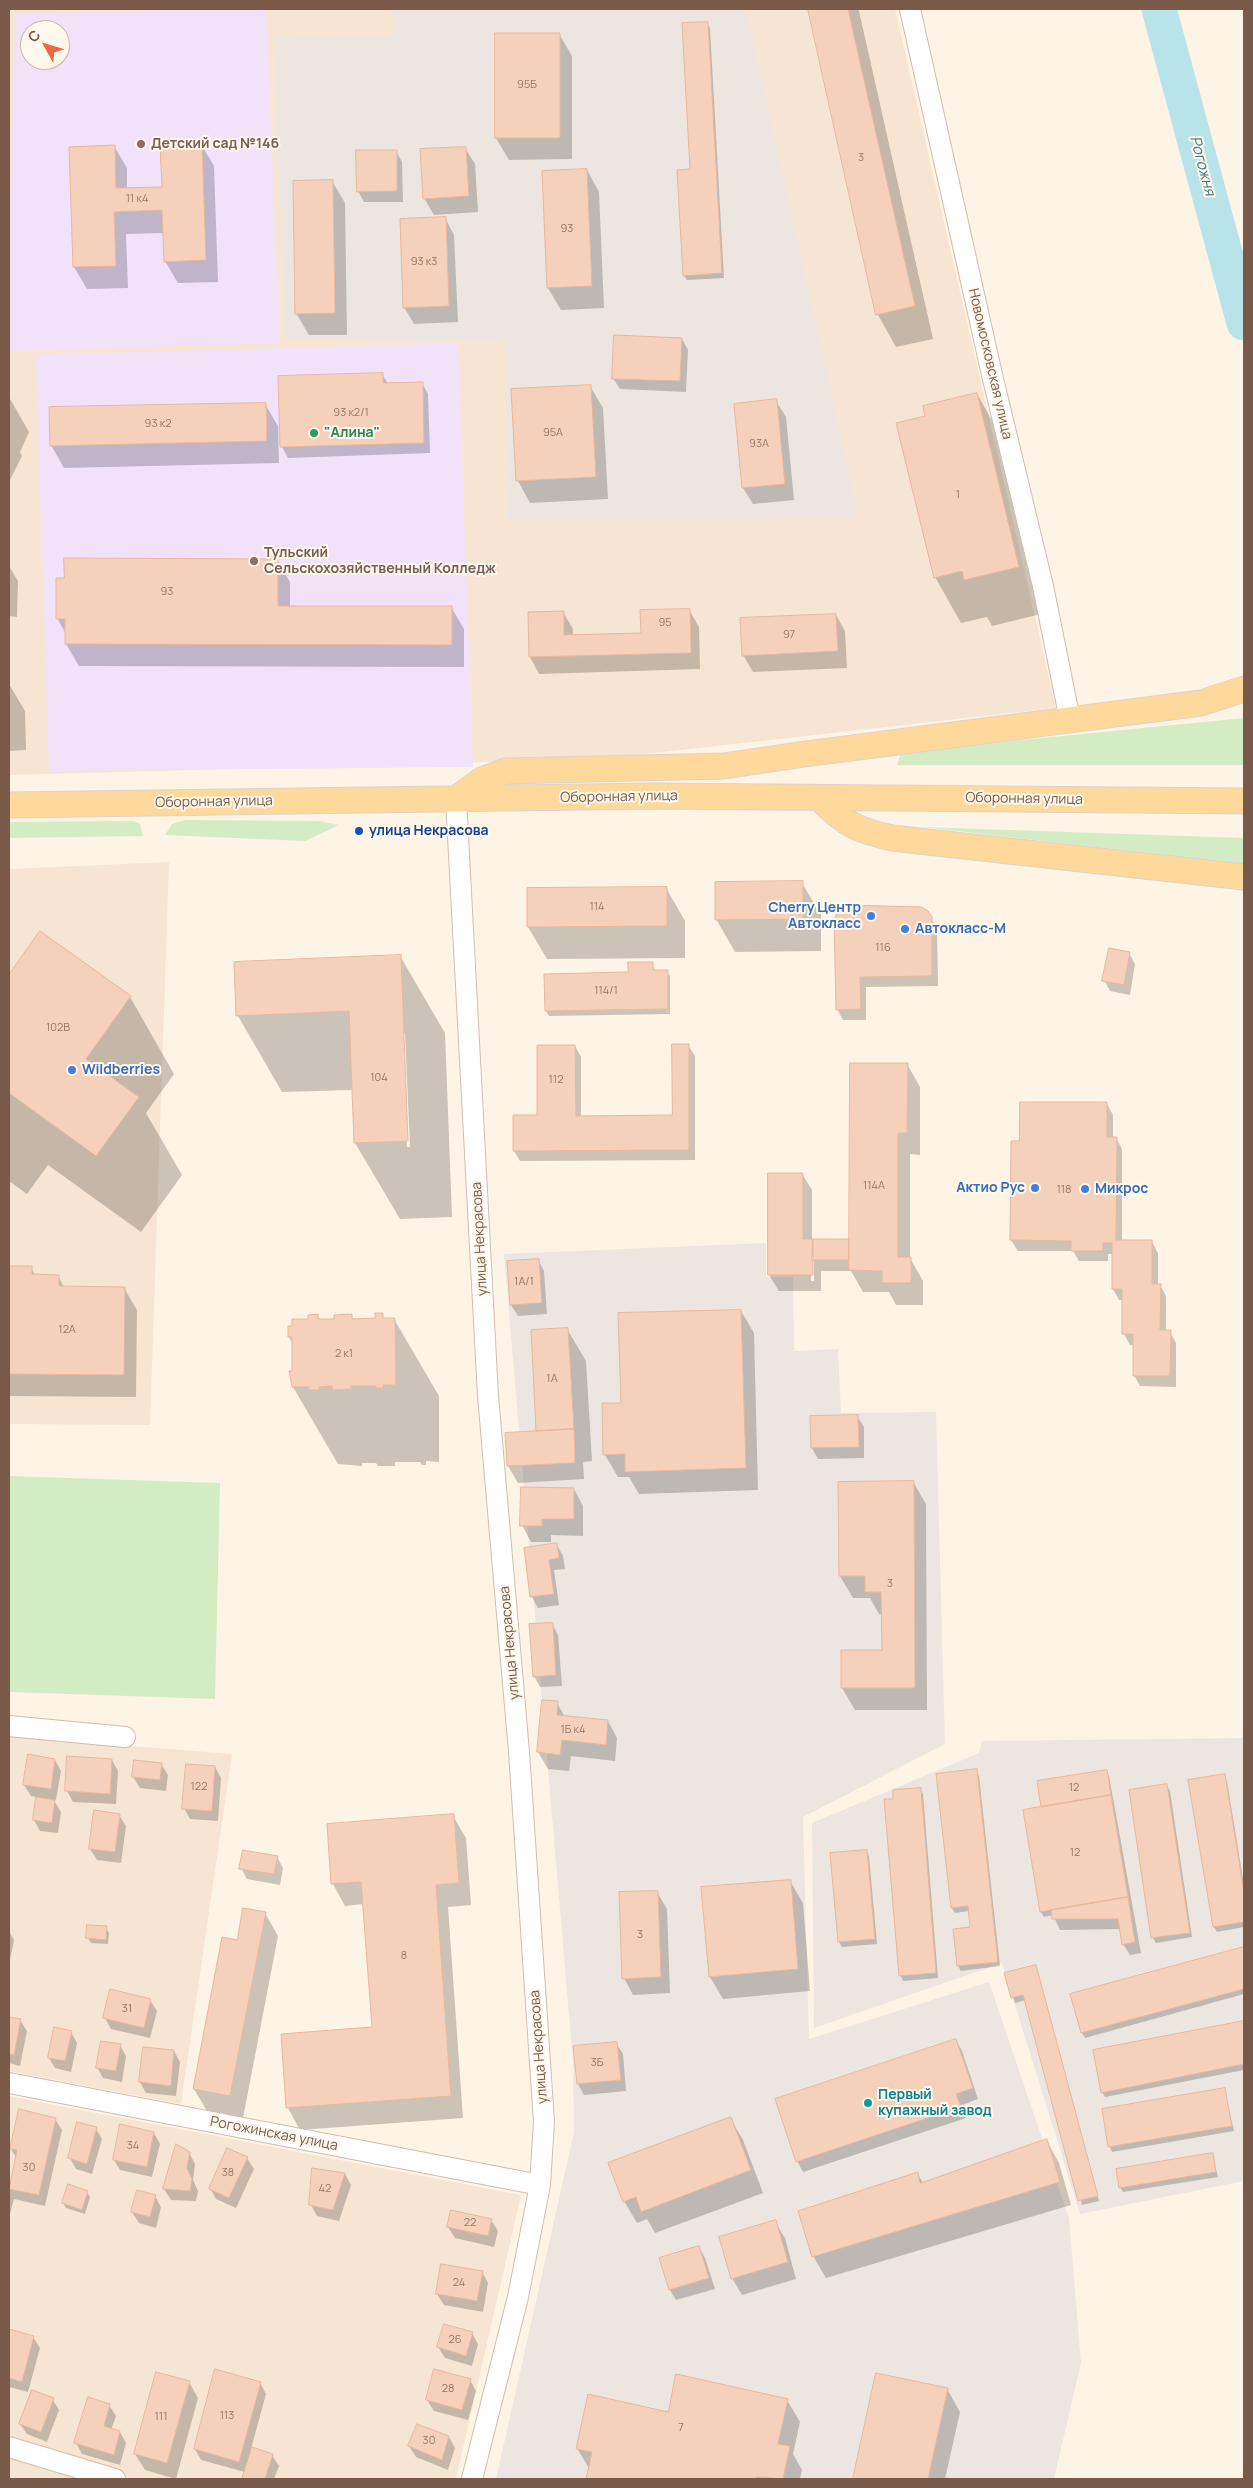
<!DOCTYPE html>
<html>
<head>
<meta charset="utf-8">
<style>
  body { margin:0 }
  #map { position:relative; width:1253px; height:2488px; overflow:hidden; background:#fef4e5; font-family:Manrope,sans-serif }
  canvas { display:block }
  .frame { position:absolute; inset:0; border:10px solid #795948; pointer-events:none }
  .north { position:absolute; left:20px; top:20px; width:50px; height:50px; box-sizing:border-box; background:#fff8ed; border:1px solid #c9b8ab; border-radius:50%; rotate:309deg; font-size:14px; font-weight:700; line-height:20px; text-align:center; color:#795948 }
  .north::after { content:''; display:block; margin:auto; width:18px; height:22px; background:#e64; clip-path:polygon(50% 0,100% 100%,50% 72%,0 100%) }
</style>
</head>
<body>
<div id="map">
<canvas width="1253" height="2488"></canvas>
<div class="frame"></div>
<div class="north">С</div>
</div>
<script>
const ctx = document.querySelector('canvas').getContext('2d');
ctx.lineJoin = 'round';
function paint(path, color) { ctx.fillStyle = color; ctx.fill(path, 'evenodd'); }
function stroke(path, color, width, dash) { ctx.strokeStyle = color; ctx.lineWidth = width; ctx.lineCap = dash ? 'butt' : 'round'; ctx.setLineDash(dash || []); ctx.stroke(path); }
function write(font, color, halo, rows, align = 'center') {
  ctx.font = font + ' Manrope,sans-serif'; ctx.lineWidth = 4; ctx.setLineDash([]); ctx.textBaseline = 'middle'; ctx.strokeStyle = halo; ctx.fillStyle = color; for (const [text, x, y, turn = 0] of rows) {
    ctx.save(); ctx.translate(x, y); ctx.rotate((+turn || 0) * Math.PI / 180); ctx.textAlign = isNaN(turn) ? turn : align; if (halo) ctx.strokeText(text, 0, 0); ctx.fillText(text, 0, 0); ctx.restore();
  }
}
const residential = new Path2D(`
  M9,9H895L1056,708L600,759L9,775ZM30,30H60V60H30Z
  M169,862L150,1425L9,1424V869Z
  M9,1736L232,1754L181,2104L9,2071Z
  M9,2096L521,2195L456,2479H9Z`);
const industrial = new Path2D(`
  M391,9H746L859,518L507,520L505,342L285,339L274,38L394,35Z
  M766,1243V1277H793L794,1351L838,1349L841,1413L936,1412L945,1744L803,1817L809,2039L989,1982L1069,2218L1081,2363L1054,2479H496L574,2132L573,2062L504,1254Z
  M1244,1738V2181L1080,2214L1002,1963L814,2028L812,1823L979,1753L982,1741Z`);
const education = new Path2D(`
  M198,9H266L280,343L9,351V228L16,14ZM30,30H60V60H30Z
  M458,343L473,767L49,771L36,355Z`);
const green = new Path2D(`
  M1244,718V765H897L901,752Z
  M185,820L319,821L339,825L305,841L165,835L172,824Z
  M134,821L140,824L143,836L9,838V822Z
  M922,827L1244,838V864Z
  M9,1476L220,1483L215,1699L9,1692Z`);
const shadow = new Path2D(`
  M809,9H858L859,11L933,339L896,347L878,315Z
  M707,23L710,28L724,278L687,280L684,275L692,170Z
  M559,34L572,56V159L509,160L496,138Z
  M201,144L214,166L218,282L178,283L165,261L164,233L126,234L128,288L87,289L74,267L70,148L114,146L127,168V189L163,188Z
  M465,148L475,164L478,212L434,215L424,198Z
  M396,151L402,162L403,202H364L358,191Z
  M587,170L599,192L604,308L561,310L548,288Z
  M332,181L345,203L347,335H309L296,313Z
  M445,218L454,235L458,322L414,324L404,307Z
  M682,339L688,350L686,392L620,389L613,378Z
  M382,374L388,384L422,383L428,394L430,453L288,458L282,447Z
  M590,386L603,408L608,499L530,503L518,481Z
  M977,394L1003,440L1045,613L992,626L987,617L961,623L935,577L927,417Z
  M9,397L29,432L20,452L22,456L9,482Z
  M776,401L786,417L794,500L753,504L743,488Z
  M265,404L278,426L279,463L64,468L51,445Z
  M277,560L290,582V607H451L464,629V667L79,666L66,644V634L57,618Z
  M9,566L18,581L17,617L9,616Z
  M689,610L699,627L700,669L539,674L530,657L529,613L563,612L573,629V636L642,634Z
  M836,615L845,631L847,668L753,672L743,655Z
  M9,684L25,711L26,750L9,751Z
  M802,883L821,915V951L735,952L716,919Z
  M666,888L685,921V958L547,959L528,927Z
  M931,918L937,929L938,986L866,987V1020H843L837,1009L836,921Z
  M40,933L130,997L174,1074L146,1113L182,1175L141,1232L48,1165L27,1194L9,1181V977Z
  M1129,953L1135,964L1130,995L1110,991L1104,980Z
  M400,956L445,1033L452,1217L400,1219L355,1143L353,1090L282,1092L238,1016ZM403,1033H405L410,1147H407Z
  M652,963L655,971H667L670,976V1014L549,1016L546,1011Z
  M688,1045L695,1056V1160L520,1161L514,1151L538,1117L575,1046L581,1057V1117H673Z
  M907,1064L920,1087V1155L910,1154V1258L923,1281V1305H896L889,1292H863L851,1271H821V1291H779L769,1275L802,1174L812,1190V1240H848L851,1244ZM811,1255L814,1260V1281H811Z
  M1107,1104L1113,1115V1138H1116L1122,1149V1242H1152L1158,1253V1285H1160L1166,1296V1332H1170L1176,1343V1387L1140,1386L1134,1375V1345H1130L1124,1334V1300H1119L1113,1289V1254H1108V1261H1079L1073,1251H1018L1011,1240L1021,1142Z
  M538,1260L544,1271L547,1314L518,1316L511,1305L508,1262Z
  M9,1267L31,1268L36,1276H58L64,1287L124,1288L137,1310L136,1397L9,1396Z
  M741,1311L754,1333L758,1490L639,1494L629,1477H618L605,1455L622,1404Z
  M382,1315L384,1319H394L439,1396V1462L426,1461V1465H422L420,1462H395V1466H378L376,1463H362V1466L338,1464L293,1387V1344L289,1337V1327L318,1316L321,1321L335,1320L351,1316L354,1320H376Z
  M567,1329L586,1361L592,1461L583,1462L584,1479L518,1483L508,1466L507,1434L539,1432Z
  M857,1416L864,1427V1458L818,1459L812,1448V1417Z
  M913,1482L926,1504L927,1710H855L842,1688L883,1651V1614H879L870,1598H853L840,1576Z
  M574,1489L583,1506V1536L551,1535V1542H531L522,1525Z
  M557,1545L563,1556L565,1569L554,1570L559,1605L538,1608L532,1597L525,1549Z
  M552,1624L558,1635L562,1686L540,1687L534,1676Z
  M543,1701L557,1703L565,1717L608,1721L617,1738L615,1761L571,1756L569,1771L548,1769L538,1752Z
  M55,1760L61,1771L56,1800L53,1799L61,1812L58,1833L40,1831L34,1820L37,1797L31,1796L24,1785Z
  M112,1760L118,1771L116,1804L73,1802L67,1791Z
  M161,1764L168,1775L166,1791L140,1788L133,1777Z
  M215,1767L221,1778L218,1821L190,1819L184,1808Z
  M976,1771L979,1776L1000,1966L961,1971L958,1966L971,1928L969,1911L955,1913L952,1908Z
  M1106,1771L1109,1776L1141,1953L1130,1955L1123,1944L1121,1929L1060,1930L1053,1915L1044,1917L1041,1912L1042,1808Z
  M1224,1776L1227,1781L1244,1885V1927L1217,1932L1214,1927Z
  M1167,1786L1170,1791L1192,1937L1156,1943L1153,1938L1131,1791Z
  M920,1789L923,1794L938,1978L903,1981L901,1976L885,1801L894,1800Z
  M119,1815L126,1826L121,1863L97,1860L90,1849Z
  M453,1816L466,1838L471,1905L448,1907L463,2118L300,2130L288,2108L373,2028L364,1904L345,1906L333,1884Z
  M866,1851L869,1856L877,1944L842,1947L839,1942L832,1854Z
  M277,1857L283,1868L280,1885L247,1879L241,1868Z
  M790,1881L803,1903L810,1991L723,1999L710,1977Z
  M657,1892L667,1909L670,1993L633,1995L624,1978Z
  M265,1913L278,1936L243,2118L207,2111L194,2089L238,1942Z
  M106,1928L109,1933L108,1944L91,1943L88,1938Z
  M9,1931L14,1940L9,1965Z
  M1244,1948V1994L1085,2038L1082,2033L1072,1995Z
  M1035,1966L1099,2201L1082,2205L1026,2000L1015,2003L1005,1974Z
  M150,2000L157,2011L150,2038L111,2029L105,2018Z
  M9,2018L20,2020L27,2031L20,2066L9,2063Z
  M1244,2022V2070L1105,2097L1102,2092L1094,2051Z
  M71,2032L77,2043L71,2072L55,2068L49,2058Z
  M956,2040L962,2051L978,2099L962,2105L966,2118L803,2172L797,2161Z
  M616,2043L623,2054L626,2091L584,2095L578,2084L574,2047Z
  M120,2045L126,2056L122,2082L103,2078L97,2067Z
  M174,2051L180,2062L176,2096L146,2093L140,2082Z
  M1224,2089L1234,2131L1112,2152L1110,2147Z
  M730,2118L743,2140L763,2193L655,2233L647,2219L637,2223L624,2201Z
  M55,2119L62,2130L45,2206L14,2199L9,2218V2190L16,2157L11,2149Z
  M96,2129L102,2139L92,2174L76,2169L70,2158Z
  M154,2133L160,2144L152,2177L120,2170L114,2160Z
  M1047,2141L1059,2163L1071,2205L826,2278L813,2256L917,2173L923,2183Z
  M176,2146L189,2153L195,2164L193,2180L198,2191L196,2201L171,2200L164,2189Z
  M1212,2154L1218,2177L1123,2192L1120,2187Z
  M247,2158L254,2169L236,2208L216,2199L210,2188Z
  M313,2169L345,2174L351,2185L339,2221L317,2216L311,2205Z
  M87,2192L90,2197L85,2214L66,2208L63,2203Z
  M155,2196L161,2207L156,2228L139,2223L132,2212Z
  M491,2220L498,2231L494,2247L455,2238L448,2227Z
  M775,2222L785,2238L796,2279L742,2295L732,2278Z
  M699,2247L705,2258L715,2289L676,2300L670,2290Z
  M482,2272L488,2283L483,2312L444,2305L437,2294Z
  M9,2331L33,2337L40,2348L28,2392L9,2387Z
  M472,2333L478,2344L472,2366L445,2358L438,2347Z
  M877,2374L947,2389L960,2412L945,2479H854Z
  M470,2380L476,2391L468,2420L434,2411L427,2400Z
  M189,2382L198,2398L176,2479L145,2470L135,2454Z
  M260,2383L266,2394L251,2449L272,2455L279,2466L274,2479H243L245,2472L201,2460L195,2449Z
  M53,2400L59,2410L47,2442L27,2434L20,2424Z
  M787,2400L800,2422L793,2454L802,2470L800,2479H588L590,2470L577,2448L669,2414Z
  M109,2405L116,2416L111,2430L120,2432L126,2443L120,2465L82,2454L76,2443Z
  M449,2437L455,2448L448,2470L416,2457L409,2446Z
  M292,2478H307L308,2479H292Z`);
const river = new Path2D(`
  M1159,9L1244,323`);
const building = new Path2D(`
  M808,9H848L915,306L876,315Z
  M708,22L722,273L683,276L677,170L690,169L682,23Z
  M495,33H560V138H495Z
  M202,143L206,260L164,262L162,210L114,212L116,266L73,267L69,147L115,145L116,188L162,187L160,145Z
  M466,147L469,196L423,199L420,149Z
  M356,150H397V191L357,192Z
  M587,169L592,286L547,288L542,171Z
  M333,180L335,313L295,314L293,181Z
  M446,217L449,306L403,308L400,219Z
  M614,335L682,338L680,381L612,379Z
  M383,373V383L423,382L424,443L280,447L278,376Z
  M591,385L596,477L516,481L511,389Z
  M977,393L1019,567L964,580L962,571L934,578L896,423L925,416L923,406Z
  M777,399L785,484L742,488L734,404Z
  M266,403L267,441L50,446L49,407Z
  M64,558L278,559V606H452V645L65,644V619H56V578H64Z
  M690,609L691,653L529,657L528,612L564,611V635L641,633L640,610Z
  M836,614L838,651L742,656L740,618Z
  M803,881V919L715,920V882Z
  M667,887V926L527,927V888Z
  M845,905L922,907L928,911L932,917V976L860,977L861,1009L836,1010L834,920L838,911Z
  M40,931L131,996L86,1059L139,1097L96,1156L9,1093V975Z
  M1109,948L1130,952L1124,985L1102,981Z
  M401,955L408,1141L354,1143L349,1011L236,1016L234,962Z
  M628,962H653V970H668V1009L545,1011L544,974L628,972Z
  M672,1044H689V1150L513,1151V1115H537V1045H575L576,1116L672,1115Z
  M850,1063H908L907,1133H898V1257H911V1283H882V1271L849,1270Z
  M1020,1102H1107V1137H1117L1116,1240H1152V1284H1161L1160,1330H1171L1170,1376H1133V1334H1122V1289H1112V1243H1103V1251H1071V1241L1010,1240L1011,1141H1019Z
  M768,1173H803V1239H813V1275H768Z
  M813,1239H849V1260H812Z
  M539,1259L542,1303L510,1305L507,1261Z
  M9,1266H32V1274L59,1275V1286L125,1287L124,1375L9,1374Z
  M741,1310L746,1468L625,1472V1454L603,1455L602,1403H621L618,1313Z
  M375,1313H383V1318H395L396,1385H383V1388H376V1386H351V1389L333,1390L332,1386L319,1387V1390H309V1387H292L289,1371H292V1337H288V1326H292V1319H308V1315L318,1314V1319H334V1315L352,1314V1319L375,1318Z
  M568,1328L574,1429L536,1431L531,1330Z
  M858,1415L859,1447L811,1448L810,1416Z
  M574,1429L575,1463L507,1466L505,1433Z
  M914,1481L915,1688H841V1650H882L881,1592H865V1576H839L838,1482Z
  M521,1487L574,1488V1519H542V1526H520Z
  M557,1543L559,1558L549,1560L554,1594L530,1597L524,1548Z
  M553,1623L556,1675L533,1677L529,1624Z
  M542,1700L558,1701L557,1715L608,1720L606,1745L562,1740L560,1755L537,1752Z
  M28,1754L55,1759L51,1789L23,1785Z
  M67,1756L112,1759L110,1794L65,1791Z
  M134,1760L162,1763L160,1780L132,1777Z
  M186,1764L215,1766L212,1811L182,1809Z
  M977,1769L998,1962L957,1966L953,1929L970,1927L968,1906L951,1908L936,1774Z
  M1107,1770L1111,1795L1041,1807L1037,1781Z
  M1225,1774L1244,1892V1922L1213,1927L1188,1780Z
  M1167,1784L1190,1933L1151,1938L1129,1790Z
  M921,1788L936,1973L899,1976L884,1799H893V1790Z
  M1111,1795L1128,1897L1040,1912L1023,1810Z
  M36,1797L55,1800L52,1823L33,1820Z
  M94,1810L120,1814L115,1852L89,1849Z
  M454,1814L459,1883L436,1885L451,2096L286,2108L281,2034L372,2027L361,1882L331,1884L327,1824Z
  M243,1850L278,1856L274,1874L239,1869Z
  M867,1850L875,1939L838,1942L830,1853Z
  M791,1880L798,1969L709,1977L701,1887Z
  M658,1891L661,1977L622,1979L619,1892Z
  M1128,1897L1135,1942L1122,1945L1118,1919H1052L1051,1910Z
  M243,1908L266,1912L230,2096L193,2089L222,1937L237,1940Z
  M87,1925L107,1926L106,1940L86,1938Z
  M1244,1947V1989L1081,2033L1070,1994Z
  M1036,1965L1098,2196L1078,2201L1023,1995L1011,1998L1004,1973Z
  M110,1989L151,1999L144,2028L103,2018Z
  M9,2017L21,2019L14,2055L9,2054Z
  M1244,2021V2064L1101,2093L1093,2050Z
  M54,2027L72,2031L65,2061L48,2058Z
  M956,2039L973,2088L956,2094L961,2107L796,2162L775,2099Z
  M101,2041L121,2044L116,2071L96,2068Z
  M617,2042L621,2080L577,2084L573,2046Z
  M143,2047L174,2050L171,2086L139,2082Z
  M1225,2088L1232,2126L1108,2147L1102,2109Z
  M19,2109L56,2118L39,2195L9,2189L17,2150L10,2149Z
  M731,2117L751,2170L641,2212L636,2197L623,2202L608,2163Z
  M77,2122L97,2127L87,2164L68,2158Z
  M120,2124L154,2132L147,2167L113,2160Z
  M1047,2139L1060,2182L812,2257L798,2211L918,2172L920,2183Z
  M176,2144L190,2152L187,2168L192,2179L190,2191L163,2189Z
  M227,2148L248,2157L229,2198L209,2189Z
  M1213,2153L1216,2172L1119,2188L1116,2169Z
  M312,2168L345,2173L333,2210L309,2205Z
  M68,2184L88,2191L82,2210L62,2203Z
  M137,2190L156,2195L150,2217L131,2212Z
  M451,2210L492,2219L488,2236L447,2227Z
  M776,2220L788,2262L731,2279L719,2237Z
  M699,2246L709,2278L669,2290L659,2258Z
  M441,2264L483,2271L477,2301L436,2294Z
  M444,2324L473,2332L466,2356L437,2347Z
  M9,2329L34,2336L22,2382L9,2378Z
  M215,2369L261,2382L239,2462L194,2449Z
  M434,2369L471,2379L462,2410L426,2400Z
  M156,2372L190,2381L167,2463L134,2454Z
  M876,2373L948,2388L928,2479H853Z
  M676,2374L788,2399L778,2444L790,2446L783,2479L757,2477L756,2479H586L592,2452L576,2449L588,2394L668,2412Z
  M32,2390L54,2398L41,2432L19,2424Z
  M88,2397L110,2404L104,2426L120,2431L114,2455L74,2443Z
  M417,2424L449,2436L442,2460L408,2446Z
  M252,2447L273,2454L265,2479H242Z`);
const minor = new Path2D(`
  M910,9L993,379L1043,586L1070,720
  M456,799L488,1396L519,1752L544,2122L540,2185L518,2297L472,2479
  M9,1726L125,1737
  M9,2083L540,2185
  M9,2447L115,2479`);
const major = new Path2D(`
  M819,798C845,824 856,830 892,838L1244,877
  M456,799L482,780L506,771L724,766L805,754L1201,703L1244,689
  M9,805L653,796L1244,801`);
const markers = [
  [141,144,5,"#8d6e63"],
  [314,433,5,"#2e9e5b"],
  [254,561,5,"#8d6e63"],
  [359,831,5,"#1a4fb4"],
  [871,916,5,"#3f7fe0"],
  [905,929,5,"#3f7fe0"],
  [72,1070,5,"#3f7fe0"],
  [1035,1188,5,"#3f7fe0"],
  [1085,1189,5,"#3f7fe0"],
  [868,2103,5,"#0f9aa8"]
];
const numberNames = [
  ["95Б",527,85],
  ["3",861,158],
  ["11 к4",137,199],
  ["93",567,229],
  ["93 к3",424,262],
  ["93 к2/1",351,413],
  ["93 к2",158,424],
  ["95А",553,433],
  ["93А",759,444],
  ["1",958,495],
  ["93",167,592],
  ["95",665,623],
  ["97",789,635],
  ["114",597,907],
  ["116",883,948],
  ["114/1",606,991],
  ["102В",58,1028],
  ["104",379,1078],
  ["112",556,1080],
  ["114А",874,1186],
  ["118",1064,1190],
  ["1А/1",524,1282],
  ["12А",67,1330],
  ["2 к1",344,1354],
  ["1А",552,1379],
  ["3",890,1584],
  ["1Б к4",573,1730],
  ["122",199,1787],
  ["12",1074,1788],
  ["12",1075,1853],
  ["3",640,1935],
  ["8",404,1956],
  ["31",127,2009],
  ["3Б",597,2063],
  ["34",133,2146],
  ["30",29,2168],
  ["38",228,2173],
  ["42",325,2189],
  ["22",470,2223],
  ["24",459,2283],
  ["26",455,2340],
  ["28",448,2389],
  ["113",227,2416],
  ["111",161,2417],
  ["7",681,2428],
  ["30",429,2441]
];
const educationNames = [
  ["Детский сад №146",151,144],
  ["Тульский",264,553],
  ["Сельскохозяйственный Колледж",264,569]
];
const streetNames = [
  ["Новомосковская улица",990,364,77],
  ["Оборонная улица",619,797,-1],
  ["Оборонная улица",1024,799,1],
  ["Оборонная улица",214,802,-1],
  ["улица Некрасова",480,1239,-93],
  ["улица Некрасова",510,1643,-95],
  ["улица Некрасова",539,2047,-94],
  ["Рогожинская улица",274,2134,11]
];
const leisureNames = [
  ["\"Алина\"",324,433]
];
const transitNames = [
  ["улица Некрасова",369,831]
];
const shopNames = [
  ["Cherry Центр",861,908,"right"],
  ["Автокласс",861,924,"right"],
  ["Автокласс-М",915,929],
  ["Wildberries",82,1070],
  ["Актио Рус",1025,1188,"right"],
  ["Микрос",1095,1189]
];
const cultureNames = [
  ["Первый",878,2095],
  ["купажный завод",878,2111]
];
const waterNames = [
  ["Рогожня",1202,166,75]
];
paint(residential, '#f6e5d3');
paint(industrial, '#ede6e0');
paint(education, '#f1e2fa');
paint(green, '#d4ecc3');
paint(shadow, '#0003');
stroke(river, '#b8e3e9', 35);
paint(building, '#f5d1bb');
stroke(building, '#e8b79b', 1);
stroke(minor, '#d3bdad', 22);
stroke(major, '#dcd4cf', 27);
stroke(minor, '#fff', 20);
stroke(major, '#ffd89b', 25);
for (const [x, y, r, color] of markers) { const dot = new Path2D(); dot.arc(x, y, r, 0, 2 * Math.PI); ctx.fillStyle = color; ctx.fill(dot); stroke(dot, '#fff8ed', 2); }
write('11px', '#987765', null, numberNames);
write('bold 14px', '#785e54', '#fff8ed', educationNames, 'left');
write('14px', '#795948', '#fff8ed', streetNames);
write('bold 14px', '#27864d', '#fff8ed', leisureNames, 'left');
write('bold 14px', '#164399', '#fff8ed', transitNames, 'left');
write('bold 14px', '#366cbe', '#fff8ed', shopNames, 'left');
write('bold 14px', '#0d838f', '#fff8ed', cultureNames, 'left');
write('italic 15px', '#3e7b86', '#fff8ed', waterNames);
</script>
</body>
</html>
